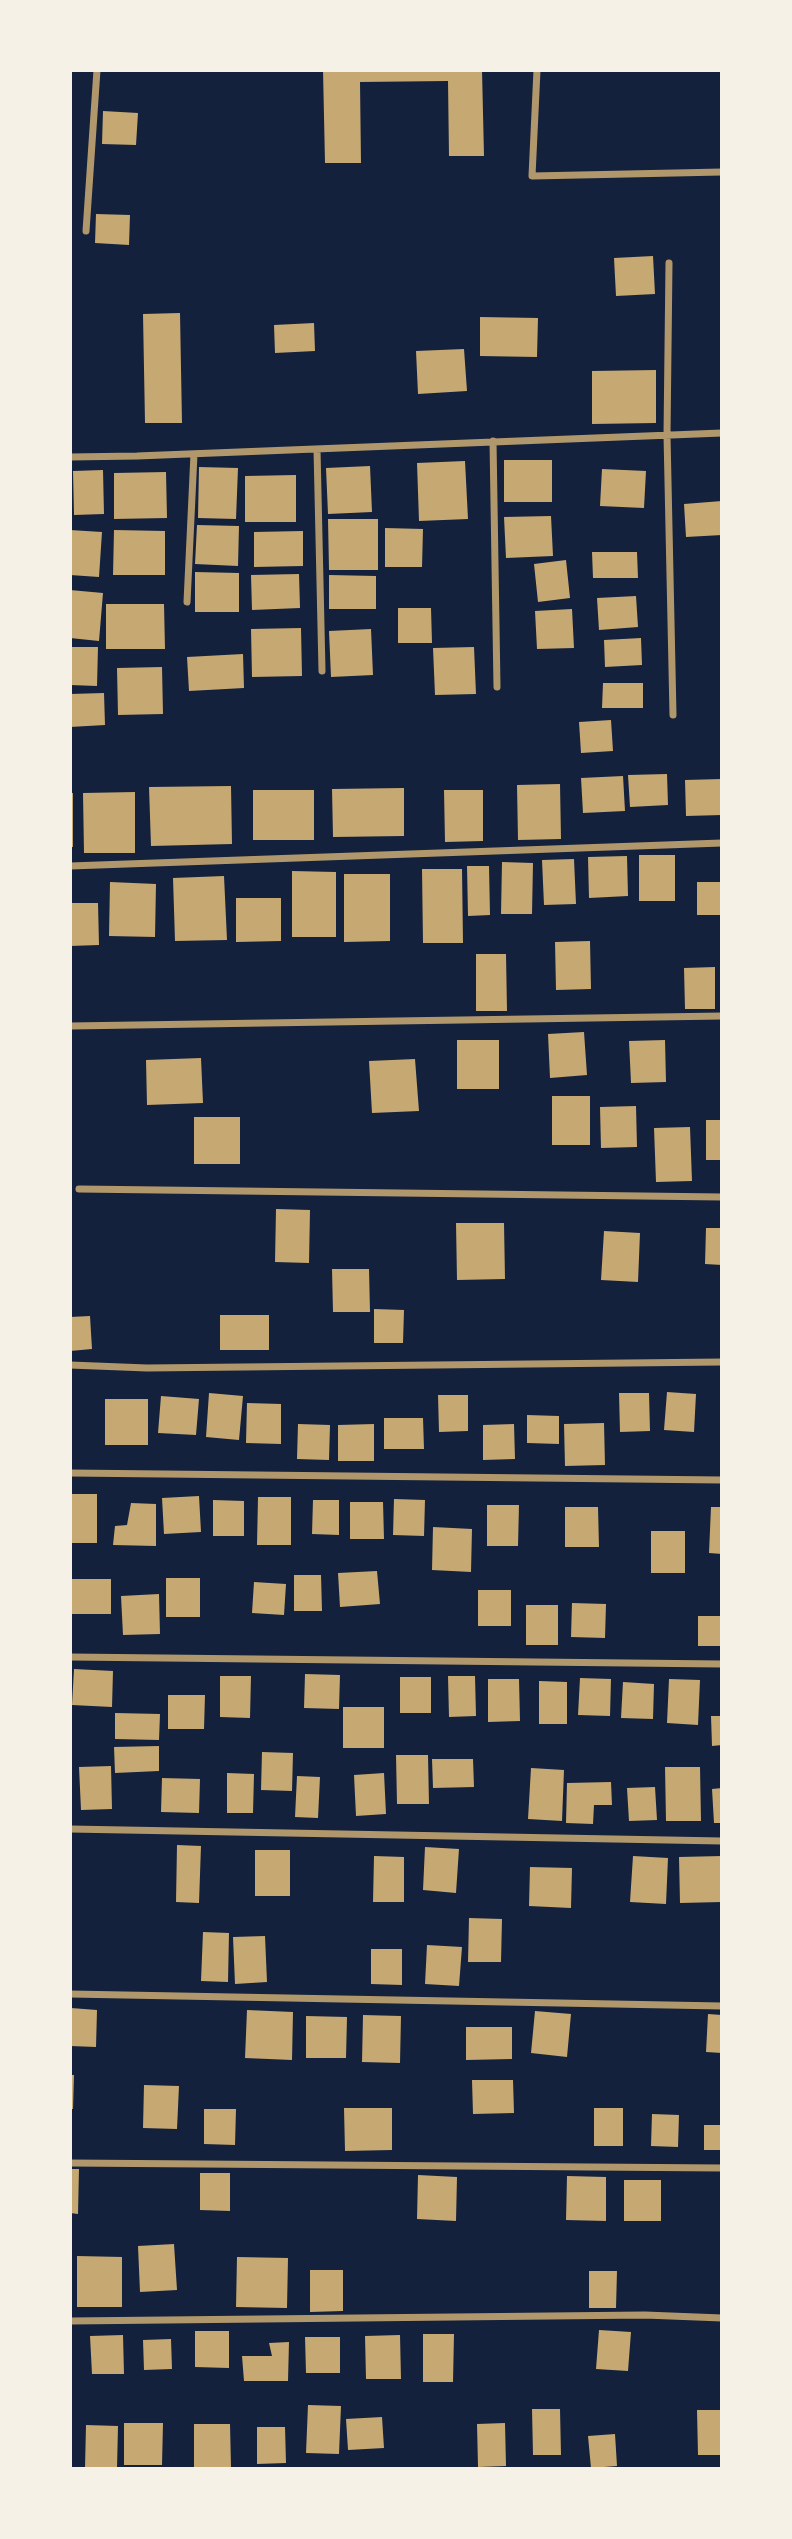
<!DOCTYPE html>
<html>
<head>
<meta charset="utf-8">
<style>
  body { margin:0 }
  #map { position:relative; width:792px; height:2539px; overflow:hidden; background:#14213d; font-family:"Noto Sans",sans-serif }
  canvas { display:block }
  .frame { position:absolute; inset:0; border:72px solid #f6f1e7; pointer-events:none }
</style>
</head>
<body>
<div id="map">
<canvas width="792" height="2539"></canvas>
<div class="frame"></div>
</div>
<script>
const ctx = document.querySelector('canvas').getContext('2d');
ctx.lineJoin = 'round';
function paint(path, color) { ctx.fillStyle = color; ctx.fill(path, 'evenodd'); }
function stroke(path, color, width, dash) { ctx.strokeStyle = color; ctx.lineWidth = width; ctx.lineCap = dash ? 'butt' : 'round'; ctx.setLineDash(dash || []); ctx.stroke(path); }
const building = new Path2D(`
  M323,70H482L484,156H449L448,81L360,82L361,163H325Z
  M103,111L138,113L136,145L102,144Z
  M96,214L130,215L129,245L95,243Z
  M653,256L655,294L616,296L614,258Z
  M180,313L182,423H145L143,314Z
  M480,317L538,318L537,357L480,356Z
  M314,323L315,351L275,353L274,325Z
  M464,349L467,391L418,394L416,351Z
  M656,370V423L592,424V371Z
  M504,460H552V502H504Z
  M465,461L468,519L419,521L417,463Z
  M370,466L372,512L328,514L326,468Z
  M199,467L238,468L236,519L198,518Z
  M602,469L646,471L644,508L600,506Z
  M103,470L104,514L74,515L73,471Z
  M166,472L167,518L114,519V473Z
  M296,475V522H245V476Z
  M722,501V535L686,537L684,504Z
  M551,516L553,556L506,558L504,517Z
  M328,519H378V570H329Z
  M197,525L239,526L238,566L195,564Z
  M385,528L423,529L422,567H385Z
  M70,530L102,532L99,577L70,575Z
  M114,530L165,531V575H113Z
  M303,531V566L254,567V532Z
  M592,552H637L638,578H593Z
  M566,560L570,598L538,602L534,564Z
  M195,572L239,573V612H195Z
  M299,574L300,608L252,610L251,575Z
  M329,575L376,576V609H329Z
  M70,590L103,593L99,641L70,638Z
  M636,596L638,627L599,630L597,598Z
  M106,604H164L165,649H106Z
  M398,608H431L432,643H398Z
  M572,609L574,648L537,649L535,611Z
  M301,628L302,676L252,677L251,629Z
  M371,629L373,675L331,677L329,631Z
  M641,638L642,665L605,667L604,640Z
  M70,647H98L97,686L70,685Z
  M474,647L476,694L435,695L433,648Z
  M243,654L244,688L189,691L187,657Z
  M162,667L163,714L118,715L117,668Z
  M603,683H643V708H602Z
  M104,693L105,725L70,727V694Z
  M611,720L613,751L581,753L579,722Z
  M667,774L668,805L630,807L628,775Z
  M623,776L625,811L583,813L581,778Z
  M722,779V815L686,816L685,780Z
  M560,784L561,839L518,840L517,785Z
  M231,786L232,844L151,846L149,787Z
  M404,788V836L333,837L332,789Z
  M253,790H314V840H253Z
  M444,790H483V841L445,842Z
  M135,792V853H84L83,793Z
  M70,793H73V847H70Z
  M639,855H675V901H639Z
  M627,856L628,896L589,898L588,857Z
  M574,859L576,904L544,905L542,860Z
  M502,862L533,863L532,914H501Z
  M467,866H489L490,915L468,916Z
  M422,869H462L463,943H423Z
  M292,871L336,872V937H292Z
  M344,874H390V941L344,942Z
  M224,876L227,940L175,941L173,878Z
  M110,882L156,884L155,937L109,936Z
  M697,882H722V915H697Z
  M236,898H281V941L236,942Z
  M70,903H98L99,945L70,946Z
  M590,941L591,989L556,990L555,942Z
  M476,954H506L507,1011H476Z
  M715,967V1009H685L684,968Z
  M584,1032L587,1075L550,1078L548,1034Z
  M457,1040H499V1089H457Z
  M665,1040L666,1082L631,1083L629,1041Z
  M201,1058L203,1103L147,1105L146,1060Z
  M415,1059L419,1111L372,1113L369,1061Z
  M552,1096H590V1145H552Z
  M636,1106L637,1147L601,1148L600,1107Z
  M194,1117H240V1164H194Z
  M706,1120H722V1160H706Z
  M690,1127L692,1181L656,1182L654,1128Z
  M276,1209L310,1210L309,1263L275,1262Z
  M456,1223H504L505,1279L457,1280Z
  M706,1228H722V1265L705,1264Z
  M604,1231L640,1233L638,1282L601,1280Z
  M332,1269H369L370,1312H333Z
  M374,1309L404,1310L403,1343H374Z
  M220,1315H269V1350H220Z
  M90,1316L92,1349L70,1351V1317Z
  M667,1392L696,1394L694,1432L664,1430Z
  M209,1393L243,1396L239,1440L206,1437Z
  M619,1393H649L650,1431L620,1432Z
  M438,1395H468V1431L439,1432Z
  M161,1396L199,1399L196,1435L158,1433Z
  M105,1399H148V1445H105Z
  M247,1403L281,1404V1444L246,1443Z
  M527,1415L559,1416V1444L527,1443Z
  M384,1418H423L424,1449H384Z
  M604,1423L605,1465L565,1466L564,1424Z
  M298,1424L330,1425L329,1460L297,1459Z
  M374,1424V1461H338V1425Z
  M514,1424L515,1459L483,1460V1425Z
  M70,1494H97V1543H70Z
  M199,1496L201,1532L164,1534L162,1498Z
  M258,1497H291V1545H257Z
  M394,1499L425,1500L424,1536L393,1535Z
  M213,1500L244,1501V1536H213Z
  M313,1500H339V1535L312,1534Z
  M350,1502H383L384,1539H350Z
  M131,1503L156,1504V1546L113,1545L115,1526L127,1525Z
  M487,1505H519L518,1546H487Z
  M565,1507H598L599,1547H565Z
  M711,1507H722V1554L709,1553Z
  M433,1527L472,1529L471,1572L432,1570Z
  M651,1531H685V1573H651Z
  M377,1571L380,1604L340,1607L338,1573Z
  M294,1575H321L322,1611H294Z
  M166,1578H200V1617H166Z
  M70,1579H111V1614H71Z
  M254,1582L286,1584L284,1615L252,1613Z
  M478,1590H511V1626H478Z
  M159,1594L160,1634L123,1635L121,1596Z
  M572,1603L606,1604L605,1638L571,1637Z
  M526,1605H558V1645H526Z
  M698,1616H722V1646H698Z
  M74,1669L113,1671L112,1707L72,1705Z
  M305,1674L340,1675L339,1709L304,1708Z
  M220,1676H251L250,1718L220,1717Z
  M448,1676H475L476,1716L449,1717Z
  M400,1677H431V1713H400Z
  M580,1678L611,1679L610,1716L578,1715Z
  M488,1679H519L520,1721L488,1722Z
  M669,1679L700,1680L698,1725L667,1723Z
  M539,1681L567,1682V1724H539Z
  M623,1682L654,1684L653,1719L621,1718Z
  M168,1695H205L204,1729H168Z
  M343,1707H384V1748H343Z
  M115,1713L160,1714L159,1740L115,1739Z
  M711,1716H722V1745L712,1746Z
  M159,1746V1771L115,1773L114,1747Z
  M262,1752L293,1753L292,1791L261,1790Z
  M396,1755H428L429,1804H397Z
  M432,1759H473L474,1787L433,1788Z
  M111,1766L112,1809L81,1810L79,1767Z
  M665,1767H700L701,1821H666Z
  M531,1768L564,1770L562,1821L528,1819Z
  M227,1773L254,1774L253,1813H227Z
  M384,1773L386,1814L356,1816L354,1775Z
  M297,1776L320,1777L318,1818L295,1817Z
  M162,1778L200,1779L199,1813L161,1812Z
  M611,1782L612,1805H594L593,1824L566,1823L567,1783Z
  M655,1787L657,1820L629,1821L627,1788Z
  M722,1788V1823H714L712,1789Z
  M177,1845L201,1846L199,1903L176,1902Z
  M425,1847L459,1849L456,1893L423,1890Z
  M255,1850H290V1896H255Z
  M374,1856L404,1857V1902H373Z
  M633,1856L668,1858L666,1904L630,1902Z
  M722,1856V1902L680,1903L679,1857Z
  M530,1867L572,1868L571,1908L529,1906Z
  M469,1918L502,1919L501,1962H468Z
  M203,1932L229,1933L228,1982L201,1981Z
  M265,1936L267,1982L235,1984L233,1937Z
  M427,1945L462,1947L459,1986L425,1984Z
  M371,1949H402V1985L371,1984Z
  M71,2008L97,2010L96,2047L70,2046Z
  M247,2010L293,2012L292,2060L245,2058Z
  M535,2011L571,2014L567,2057L531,2053Z
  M708,2014L722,2015V2053L706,2052Z
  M363,2015L401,2016L400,2063L362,2062Z
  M306,2016L347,2017L346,2058H306Z
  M466,2027H512V2059L466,2060Z
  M70,2075H74L73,2109H70Z
  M472,2080H513L514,2113L473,2114Z
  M144,2085L179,2086L177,2129L143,2128Z
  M344,2108H392V2150L345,2151Z
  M594,2108H623V2146H594Z
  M204,2109H236L235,2145L204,2144Z
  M652,2114L679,2115L678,2147L651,2146Z
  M704,2125H722V2150H704Z
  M70,2169H79L78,2214L70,2213Z
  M200,2173H230V2211L200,2210Z
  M418,2175L457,2177L456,2221L417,2219Z
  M567,2176L606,2177V2221L566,2220Z
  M624,2180H661V2221H624Z
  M174,2244L177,2290L140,2292L138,2246Z
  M77,2256L122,2257V2307H77Z
  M237,2257L288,2258L287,2308L236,2307Z
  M310,2270H343V2311L310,2312Z
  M589,2271H617L616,2308H589Z
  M599,2330L631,2332L628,2371L596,2369Z
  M195,2331H229V2368L195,2367Z
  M423,2334H454L453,2382H423Z
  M123,2335L124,2374H92L90,2336Z
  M400,2335L401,2379H366L365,2336Z
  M305,2337H340V2373H306Z
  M171,2339L172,2369L144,2370L143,2340Z
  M289,2342L288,2381H244L242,2356H272L269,2343Z
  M308,2405L341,2406L339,2454L306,2453Z
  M532,2409H560L561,2455H533Z
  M697,2410H722V2455H698Z
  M382,2417L384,2448L348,2450L346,2419Z
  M124,2423H163L162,2465H124Z
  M505,2423L506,2466L478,2467L477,2424Z
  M194,2424H230L231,2467H194Z
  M86,2425L118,2426L117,2469L85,2468Z
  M257,2427H285L286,2463L257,2464Z
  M615,2434L617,2466L591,2468L588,2436Z`);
const minor = new Path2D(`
  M537,70L532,176L722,172
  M86,231L97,70
  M669,263L667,435L673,715
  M493,441L497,687
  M317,449L322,671
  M70,457L137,456L722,433
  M187,602L194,454
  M70,866L722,843
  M70,1026L722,1016
  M79,1189L722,1197
  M70,1365L147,1368L722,1362
  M70,1473L722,1480
  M70,1657L722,1664
  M70,1829L722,1841
  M70,1994L722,2006
  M70,2163L722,2168
  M70,2321L645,2315L722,2318`);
paint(building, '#c6a872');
stroke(minor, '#b1986c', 7);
</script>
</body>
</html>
